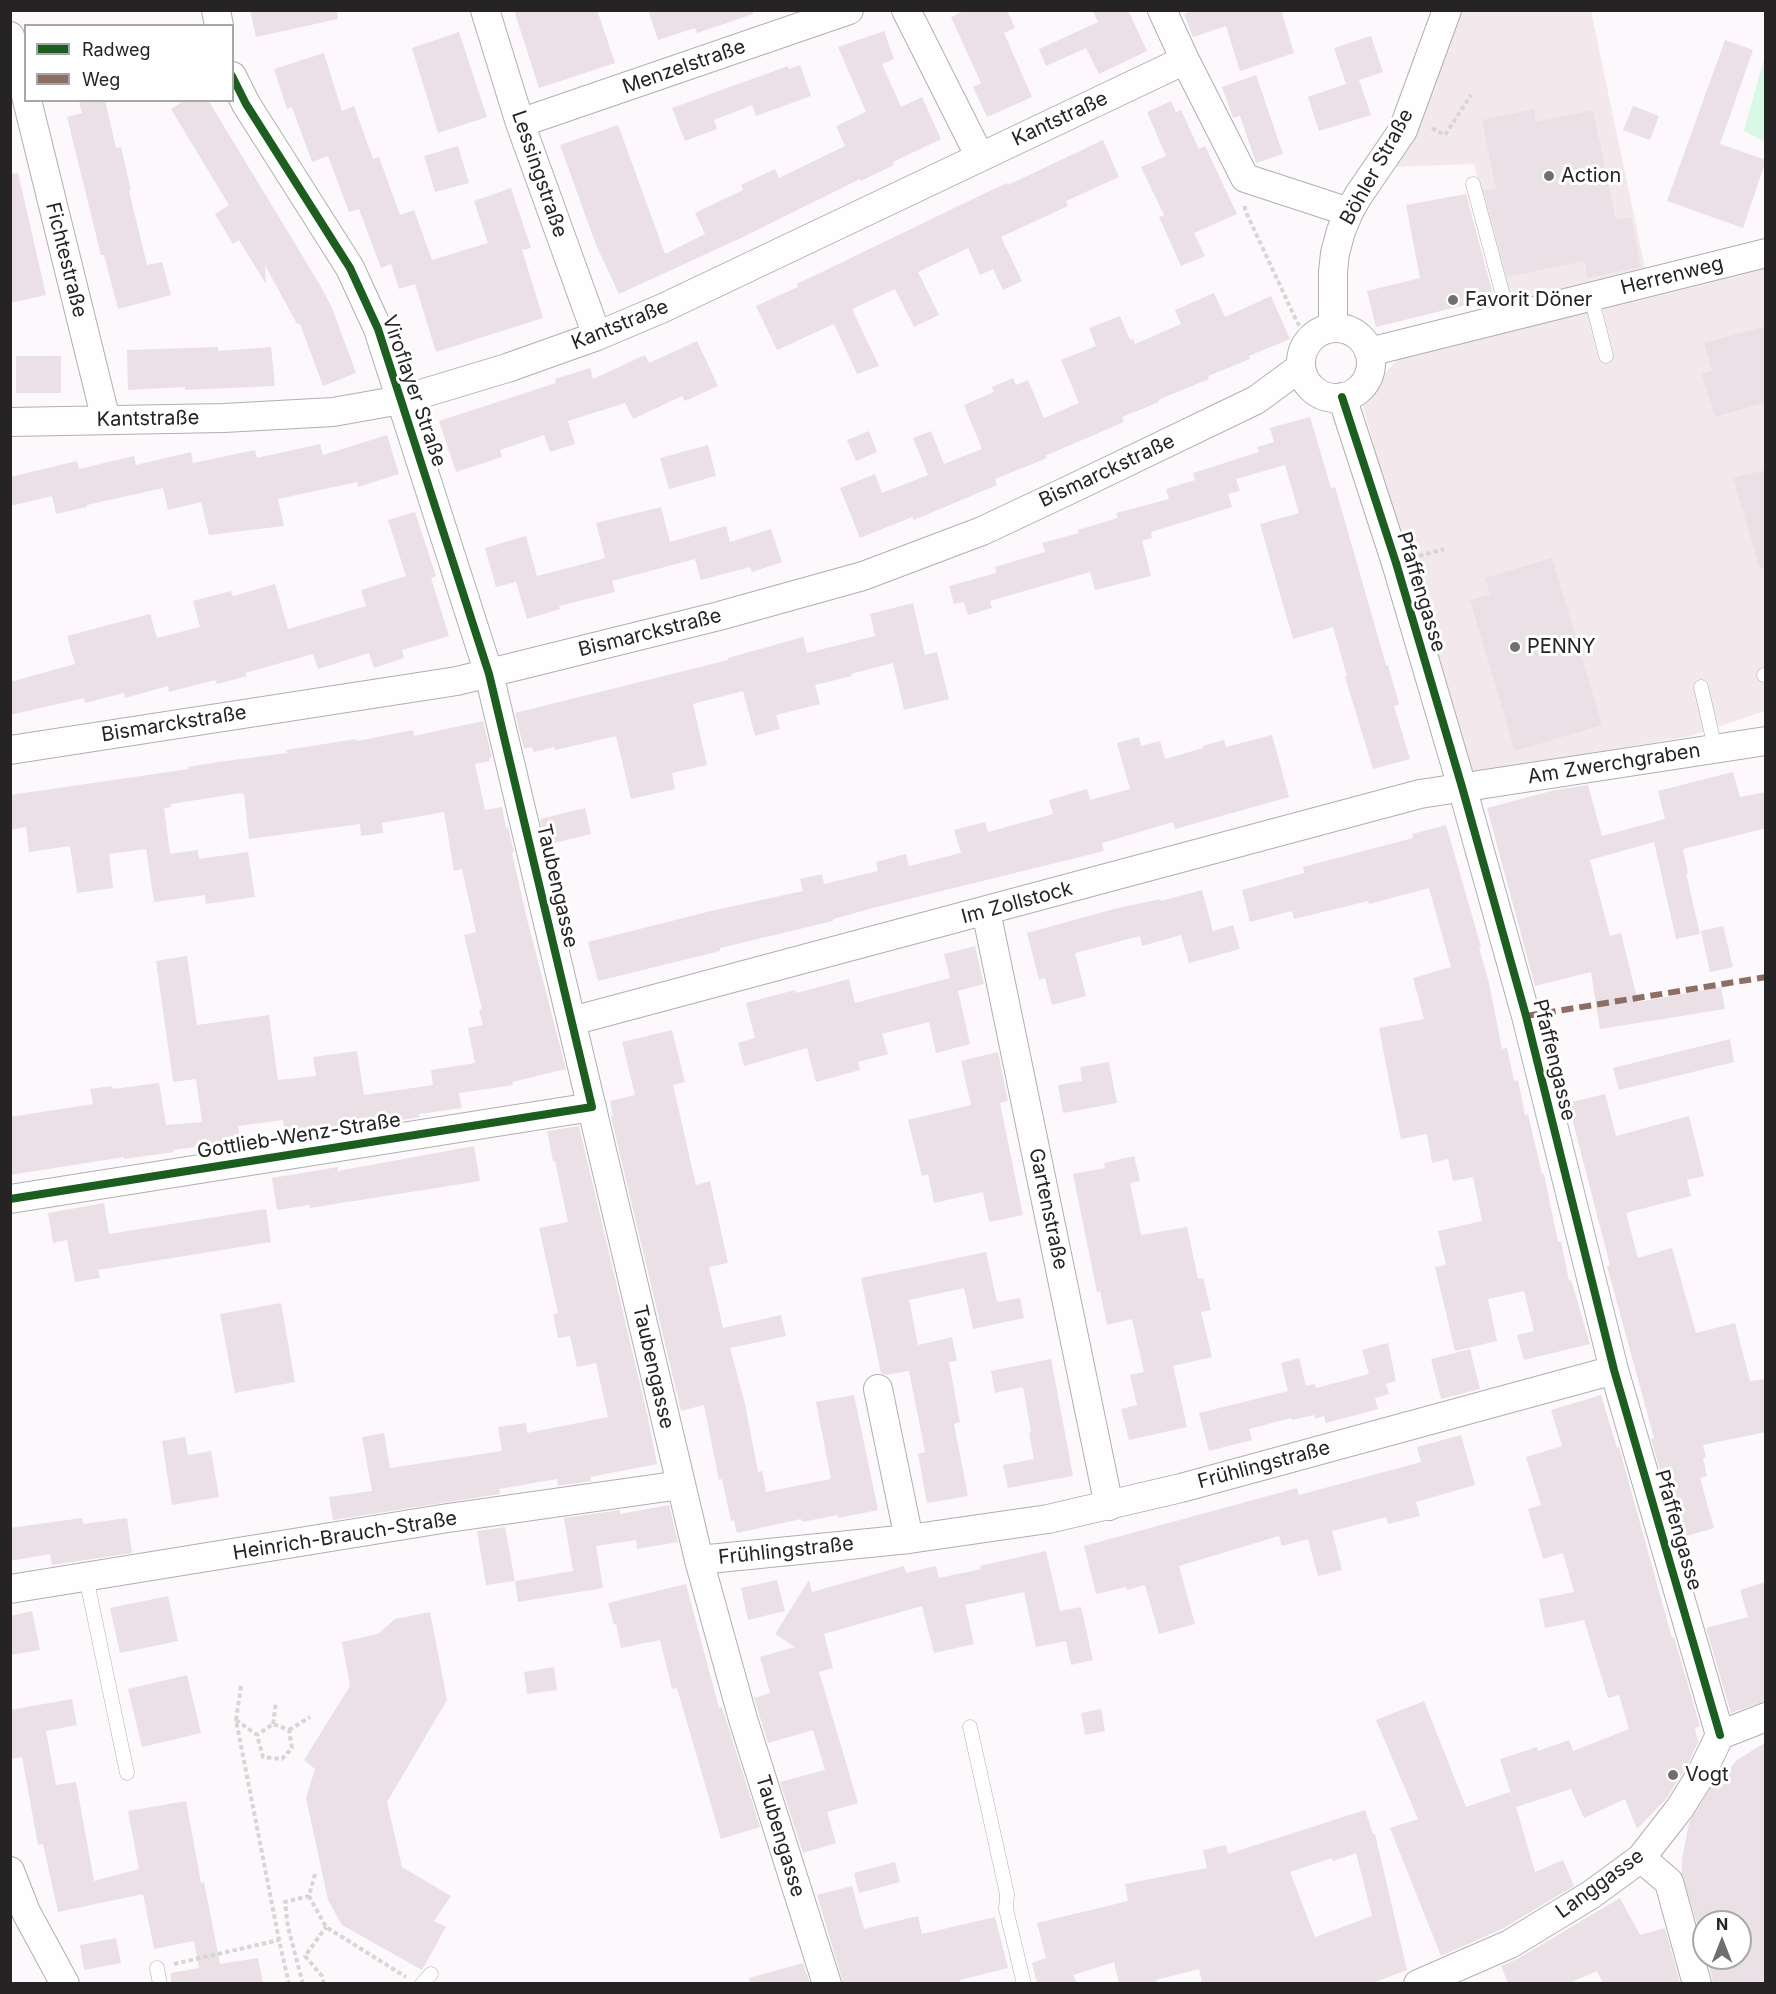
<!DOCTYPE html>
<html>
<head>
<meta charset="utf-8">
<style>
  body { margin:0 }
  #map { position:relative; width:1776px; height:1994px; overflow:hidden; background:#fdf8fc; font-family:Inter,sans-serif }
  canvas { display:block }
  .frame { position:absolute; inset:0; border:12px solid #262325; pointer-events:none }
  .legend { position:absolute; left:24px; top:24px; width:210px; height:78px; box-sizing:border-box; background:#fff; border:2px solid #a8a7a8; margin:0; padding:8px 10px; list-style:none; font-size:18px; color:#262325 }
  .legend li { display:flex; align-items:center; gap:12px; height:30px }
  .legend b { width:30px; border:2px solid #a8a7a8 }
  .north { position:absolute; left:1692px; top:1910px; width:60px; height:60px; box-sizing:border-box; background:#fff; border:2px solid #a8a7a8; border-radius:50%; rotate:0deg; font-size:16px; font-weight:700; line-height:24px; text-align:center; color:#262325 }
  .north::after { content:''; display:block; margin:auto; width:21px; height:27px; background:#716e70; clip-path:polygon(50% 0,100% 100%,50% 72%,0 100%) }
</style>
</head>
<body>
<div id="map">
<canvas width="1776" height="1994"></canvas>
<div class="frame"></div>
<ul class="legend">
<li><b style="height:8px;background:#1b5e20"></b>Radweg</li>
<li><b style="height:8px;background:#8d6e63"></b>Weg</li>
</ul>
<div class="north">N</div>
</div>
<script>
const ctx = document.querySelector('canvas').getContext('2d');
ctx.lineJoin = 'round';
function paint(path, color) { ctx.fillStyle = color; ctx.fill(path, 'evenodd'); }
function stroke(path, color, width, dash) { ctx.strokeStyle = color; ctx.lineWidth = width; ctx.lineCap = dash ? 'butt' : 'round'; ctx.setLineDash(dash || []); ctx.stroke(path); }
function write(font, color, halo, rows, align = 'center') {
  ctx.font = font + ' Inter,sans-serif'; ctx.lineWidth = 6; ctx.setLineDash([]); ctx.textBaseline = 'middle'; ctx.strokeStyle = halo; ctx.fillStyle = color; for (const [text, x, y, turn = 0] of rows) {
    ctx.save(); ctx.translate(x, y); ctx.rotate((+turn || 0) * Math.PI / 180); ctx.textAlign = isNaN(turn) ? turn : align; if (halo) ctx.strokeText(text, 0, 0); ctx.fillText(text, 0, 0); ctx.restore();
  }
}
const commercial = new Path2D(`
  M1456,11H1591L1645,268L1765,244V711L1691,736L1464,775L1361,399L1398,359L1515,320L1474,164L1394,167Z`);
const green = new Path2D(`
  M1765,55L1766,142H1765L1744,131Z`);
const building = new Path2D(`
  M250,10H337L338,19L256,37Z
  M514,10H597L615,63L539,88Z
  M648,10H753V14L697,33L695,28L658,40Z
  M965,10H1007L1015,28L1004,33L1032,97L987,117L973,87L981,83L951,17Z
  M1092,10H1128L1147,51L1099,74L1086,48L1046,66L1039,49L1098,22Z
  M1195,10H1281L1294,53L1240,71L1226,26L1193,37L1184,14Z
  M884,31L894,59L882,64L901,107L922,97L941,139L893,162L894,165L861,181L860,179L743,237L619,294L596,245L560,145L618,125L665,254L705,234L695,213L743,190L741,185L775,169L779,178L845,146L836,126L866,112L838,47Z
  M459,32L487,117L438,133L412,48Z
  M1371,36L1383,72L1359,80L1371,115L1319,131L1308,97L1346,84L1334,48Z
  M1725,40L1753,50L1720,144L1766,160L1743,228L1667,201Z
  M324,53L342,111L354,106L373,159L379,157L400,215L414,210L432,260L488,243L474,201L511,188L531,248L522,250L543,318L436,352L415,284L399,289L391,264L381,268L359,209L349,212L328,156L312,162L292,107L287,109L274,69Z
  M800,65L811,96L756,116L752,105L714,120L717,129L685,141L672,108L788,66L789,69Z
  M1256,75L1283,154L1256,163L1240,116L1233,118L1222,87Z
  M90,100H105L116,148L121,147L131,191H129L147,265L162,262L171,295L118,309L104,255H101L67,117L82,113L79,103Z
  M185,100H208L320,285L332,308L356,373L323,386L300,324H297L265,265L266,284L239,240L233,244L215,214L229,205L171,109Z
  M1171,101L1176,112L1181,110L1199,149L1205,146L1237,214L1194,233L1205,256L1181,266L1159,217L1164,215L1141,167L1166,156L1147,112Z
  M1633,106L1659,116L1650,140L1623,130Z
  M1534,109L1536,122L1593,110L1616,220L1631,217L1641,267L1588,278L1584,261L1507,277L1484,191L1496,189L1482,120Z
  M1103,140L1119,177L1066,201L1068,206L1001,237L1022,281L1003,290L993,269L980,275L968,248L918,272L939,315L914,327L895,289L852,309L879,366L857,374L834,324L777,350L756,306L798,287L797,284L973,199L1007,183L1008,185Z
  M458,146L469,183L435,192L424,156Z
  M18,173L46,295L10,303V174Z
  M1466,194L1494,298L1376,327L1367,291L1420,278L1406,205Z
  M1214,293L1225,317L1271,296L1290,339L1249,356L1250,359L1208,376L1209,379L1158,400L1159,402L1122,417L1124,422L1045,456L1047,458L995,479L997,485L914,520L912,517L860,538L840,488L875,474L882,493L928,475L913,438L931,431L944,464L982,449L964,405L994,392L992,387L1013,378L1016,385L1028,380L1044,418L1079,403L1061,360L1096,346L1089,328L1120,316L1130,340L1133,339L1135,344L1181,324L1175,310Z
  M1766,326V402L1715,417L1702,374L1712,371L1704,343Z
  M697,341L718,386L685,401L682,396L633,419L625,403L568,421L575,444L550,452L544,435L500,450L502,457L456,472L439,421L556,383L555,379L590,368L593,379L645,355L649,363Z
  M218,347V351L271,347L275,386L185,390V387L128,390L127,350Z
  M16,356H61V393H16Z
  M1310,417L1331,488L1335,487L1386,665H1388L1399,704L1394,706L1410,759L1373,769L1345,677L1347,676L1333,627L1293,639L1260,524L1299,513L1285,465L1236,479L1240,491L1228,494L1232,507L1151,532L1152,538L1142,541L1151,576L1095,590L1090,572L990,601L992,608L968,615L964,602L954,604L949,586L996,573L995,567L1045,552L1042,543L1079,533L1078,530L1118,518L1116,513L1169,499L1166,489L1195,480L1193,473L1259,452L1257,447L1274,442L1270,428Z
  M869,431L877,452L856,461L847,440Z
  M387,435L399,474L358,487L357,482L278,499L284,526L209,535L201,502L168,510L163,488L87,505V507L56,514L52,496L10,506V477L77,461L79,469L134,456L136,465L191,452L193,463L255,450L257,458L320,444L323,455Z
  M708,445L716,476L669,489L660,458Z
  M1766,470V568L1760,569L1733,478Z
  M661,507L670,542L726,526L730,542L771,529L782,562L752,572L750,567L701,580L695,559L612,581L615,592L559,606L560,609L527,619L516,582L496,587L485,548L526,536L537,576L549,573L605,558L596,523Z
  M415,512L436,576L431,578L449,636L402,650L404,658L374,668L369,653L318,669L313,654L245,673L247,676L217,684L215,680L169,692L168,686L125,698L124,693L85,703L84,698L10,715V682L75,664L67,636L150,614L157,638L200,627L193,601L231,591L233,596L275,584L288,629L366,606L361,590L406,576L388,520Z
  M1552,558L1602,725L1515,751L1470,600L1490,595L1485,578Z
  M913,603L925,655L937,652L949,699L904,710L893,663L851,674L852,676L815,685L820,704L776,715L780,729L755,736L743,691L693,704L707,765L672,773L675,789L631,799L616,736L555,750L554,747L534,752L532,747L524,749L515,713L728,660V658L803,637L807,653L875,636L870,614Z
  M483,721L492,757L489,758L490,761L475,764L485,810L502,807L506,828L508,827L514,852L512,853L527,919L566,1069L512,1082L513,1085L459,1093L462,1108L419,1114L420,1117L390,1122L389,1119L285,1135L283,1120L238,1126L240,1141L173,1150L174,1152L124,1159V1157L10,1175V1117L93,1104L90,1089L112,1086L113,1089L159,1083L166,1125L202,1122L196,1079L173,1082L156,961L187,956L197,1025L269,1015L278,1080L316,1076L313,1057L357,1051L364,1095L433,1085L431,1070L475,1063L468,1028L483,1025L479,1010L482,1009L464,935L476,932L462,869L454,871L444,812L382,823L383,833L361,836L360,824L249,839L244,794L241,793L171,804V807L164,808L170,854L198,850L199,859L248,852L255,897L206,904L205,895L154,902L146,849L109,854L113,888L77,893L70,846L29,852L26,827L10,830V795L189,769L188,767L218,762L287,753L286,750L356,739L357,741L413,730L414,736Z
  M1272,735L1289,797L1175,829L1173,822L1102,843L1104,851L877,907L833,919V921L720,948V951L598,981L588,942L711,911L803,891L800,879L822,874L824,884L878,871L876,862L906,854L909,866L961,853L954,830L985,822L988,832L1053,814L1049,800L1087,789L1090,800L1130,789L1117,743L1139,737L1141,746L1160,741L1165,759L1203,748V746L1224,740L1226,747Z
  M1733,772L1740,797L1766,792V828L1683,849L1688,873H1686L1700,934L1676,939L1654,842L1590,860L1610,936L1621,933L1638,1002L1721,987L1725,1009L1600,1029L1591,972L1535,986L1487,808L1555,790L1588,785L1602,836L1665,819L1658,791Z
  M585,808L591,834L546,845L540,819Z
  M1446,825L1481,947L1479,948L1489,983L1502,1049L1507,1048L1514,1081L1518,1080L1525,1115L1528,1114L1542,1174H1544L1558,1242L1561,1241L1569,1281L1571,1280L1590,1344L1524,1360L1517,1335L1534,1331L1524,1291L1488,1299L1497,1341L1455,1351L1435,1267L1446,1265L1438,1231L1482,1221L1473,1177L1453,1181L1448,1159L1432,1163L1427,1134L1401,1139L1388,1075L1379,1028L1424,1019L1413,978L1451,967L1429,888L1369,904L1368,901L1294,919L1292,911L1250,922L1242,890L1304,873L1303,867L1413,838L1412,834Z
  M1202,890L1213,931L1233,925L1240,949L1189,963L1181,935L1142,946L1140,936L1075,953L1086,996L1052,1005L1045,978L1039,980L1027,933L1114,909L1160,899L1161,901Z
  M1723,926L1733,967L1710,972L1701,931Z
  M975,946L984,984L958,991L970,1044L936,1053L929,1022L882,1034L888,1054L858,1062L860,1070L816,1082L807,1048L744,1066L738,1043L755,1038L746,1003L795,990L796,993L849,979L855,1003L950,978L944,954Z
  M672,1030L685,1082L673,1085L696,1185L710,1181L728,1263L709,1267L723,1328L781,1315L786,1336L730,1348L745,1404L758,1472L762,1471L766,1492L831,1479L816,1402L854,1395L878,1510L838,1518V1515L802,1522L801,1519L737,1533L734,1520L731,1521L722,1479L719,1480L704,1405L681,1411L611,1117L613,1116L610,1101L635,1095L622,1042Z
  M1730,1039L1734,1062L1619,1090L1613,1068Z
  M998,1052L1008,1101L1000,1103L1023,1215L989,1222L983,1192L934,1203L928,1174L922,1176L908,1120L971,1105L961,1061Z
  M1109,1062L1117,1103L1063,1113L1058,1085L1082,1081L1080,1067Z
  M1605,1094L1616,1136L1689,1116L1704,1176L1687,1180L1691,1196L1626,1213L1638,1258L1672,1248L1696,1333L1735,1323L1750,1381L1766,1379V1432L1703,1445L1706,1457L1703,1458L1707,1476L1700,1478L1714,1528L1683,1537L1668,1486L1665,1487L1651,1439L1654,1438L1607,1266L1610,1265L1568,1103Z
  M579,1126L648,1418L657,1464L590,1477L591,1481L558,1486L557,1479L499,1489L500,1494L333,1520L329,1497L372,1491L362,1437L384,1433L390,1468L502,1451L498,1427L526,1423L527,1433L608,1417L596,1363L577,1367L570,1336L558,1338L553,1314L558,1313L539,1228L568,1222L555,1161H553L547,1131Z
  M474,1146L480,1181L310,1208V1205L277,1210L272,1178L338,1167V1171Z
  M1134,1156L1140,1181L1130,1183L1141,1235L1187,1227L1198,1279L1203,1278L1211,1310L1201,1312L1212,1357L1173,1366L1187,1427L1129,1440L1121,1409L1137,1405L1130,1375L1144,1372L1132,1319L1107,1325L1100,1291L1097,1292L1073,1174L1105,1168L1104,1163Z
  M104,1203L109,1234L266,1209L271,1242L98,1270L100,1278L75,1282L67,1240L53,1243L48,1213Z
  M986,1252L997,1302L1020,1298L1024,1318L973,1329L964,1288L909,1300L918,1345L952,1337L957,1361L949,1362L960,1422L954,1424L968,1496L927,1503L918,1454L925,1452L909,1371L886,1375L881,1373L861,1278Z
  M281,1303L295,1382L235,1393L220,1314Z
  M1388,1343L1396,1381L1386,1384L1389,1394L1375,1398L1378,1409L1326,1423L1324,1416L1315,1419L1314,1415L1292,1420L1291,1418L1249,1429L1252,1440L1209,1451L1199,1413L1288,1391L1281,1363L1299,1358L1306,1386L1315,1384L1316,1388L1369,1374L1362,1350Z
  M1470,1349L1480,1389L1441,1399L1431,1359Z
  M1051,1359L1073,1476L1008,1488L1003,1465L1034,1459L1029,1433L1031,1432L1023,1387L995,1393L991,1371Z
  M1601,1395L1617,1448L1619,1447L1672,1638L1674,1637L1700,1726L1695,1728L1698,1742L1686,1768L1666,1799L1637,1829L1625,1799L1584,1818L1571,1789L1516,1807L1535,1872L1563,1860L1574,1886L1502,1929L1441,1956L1390,1828L1418,1819L1376,1720L1424,1701L1466,1807L1510,1792L1515,1806L1500,1759L1537,1747L1538,1751L1569,1740L1573,1751L1629,1729L1619,1695L1608,1698L1584,1620L1545,1628L1539,1599L1574,1592L1563,1553L1543,1559L1528,1509L1541,1505L1526,1457L1562,1446L1551,1410Z
  M1461,1435L1475,1485L1416,1502L1420,1516L1388,1524L1386,1517L1332,1531L1342,1570L1318,1576L1308,1539L1282,1546L1279,1536L1179,1566L1195,1624L1159,1634L1145,1585L1127,1590L1126,1587L1096,1594L1084,1546L1297,1488L1299,1495L1421,1462L1417,1447Z
  M185,1437L188,1455L211,1451L219,1497L172,1505L162,1441Z
  M669,1505L678,1542L637,1549L636,1540L596,1546L603,1588L518,1602L515,1581L573,1571L564,1518L620,1510V1514Z
  M82,1518L83,1524L127,1518L132,1553L52,1565L50,1554L10,1561V1528Z
  M505,1527L515,1581L486,1585L477,1531Z
  M1046,1551L1060,1611L1081,1607L1093,1660L1071,1665L1066,1641L1036,1647L1024,1592L965,1605L974,1644L934,1653L922,1606L824,1634L833,1668L819,1672L858,1803L827,1812L836,1843L803,1853L780,1782L825,1770L813,1730L768,1743L754,1698L770,1693L760,1657L795,1647L775,1634L809,1580L812,1592L904,1566L906,1573L936,1566L939,1578L981,1569L980,1566Z
  M777,1580L785,1611L748,1620L741,1588Z
  M1766,1582V1701L1731,1713L1706,1628L1748,1617L1740,1590Z
  M686,1584L719,1708L722,1707L760,1827L721,1839L677,1688L672,1689L660,1640L621,1648L616,1624L614,1625L608,1603Z
  M168,1596L178,1641L120,1653L110,1608Z
  M32,1611L40,1650L10,1655V1616Z
  M430,1612L447,1700L387,1802L402,1867L451,1896L434,1921L446,1927L422,1970L342,1925L328,1900L306,1798L315,1769L304,1760L350,1686L342,1642L378,1634L395,1619Z
  M554,1667L557,1690L527,1694L524,1672Z
  M187,1675L201,1733L142,1747L128,1689Z
  M72,1699L77,1725L46,1731L56,1785L76,1782L94,1881L139,1869L128,1811L186,1801L201,1883L204,1882L220,1964L258,1958L263,1983H171V1973L199,1968L194,1941L154,1949L143,1894L58,1912L43,1844L38,1845L22,1757L12,1759L10,1749V1710Z
  M1101,1709L1105,1731L1085,1735L1081,1713Z
  M1766,1742V1983H1713L1707,1958H1740V1922H1704V1947L1682,1874V1859L1689,1823L1718,1776L1722,1778L1737,1760Z
  M1365,1810L1373,1834H1375L1407,1970L1373,1983H1202L1199,1969L1156,1980L1157,1983H1119L1114,1962L1073,1975L1077,1983H1037L1032,1963L1046,1958L1037,1923L1128,1901L1125,1884L1207,1868L1203,1850L1226,1845L1228,1854ZM1356,1853L1372,1916L1315,1937L1290,1872L1332,1858L1333,1861Z
  M895,1862L900,1882L859,1893L854,1873Z
  M852,1886L864,1929L918,1916L922,1934L995,1917L1008,1968L960,1980L961,1983H843L817,1895Z
  M1620,1898L1640,1935L1665,1928L1680,1983H1603L1597,1971L1569,1983H1508L1501,1966L1519,1958Z
  M116,1938L121,1963L84,1970L80,1945Z
  M803,1963L810,1983H750L749,1978Z`);
const path = new Path2D(`
  M1432,128L1445,135L1471,95
  M1245,206V210L1297,322L1307,337
  M1419,556L1444,549
  M241,1686L236,1720L279,1940L289,1984
  M236,1720L257,1735L263,1757L282,1759L292,1748L289,1730L273,1724L257,1735
  M273,1724L276,1702
  M289,1730L310,1717
  M315,1874L309,1896L326,1927L406,1977
  M174,1964L279,1940
  M303,1984L288,1927L285,1902L309,1896
  M324,1984L322,1976L305,1956L326,1927`);
const service = new Path2D(`
  M1473,184L1509,318
  M1591,296L1606,356
  M1764,675H1766
  M1701,687L1715,748
  M86,1577L127,1773
  M970,1727L1007,1894L1006,1909L1024,1984
  M157,1968L160,1984
  M422,1984L431,1974`);
const minor = new Path2D(`
  M216,10L219,26
  M485,10L520,123L597,336
  M906,10L980,157
  M1162,10L1185,60L1245,178L1349,212
  M10,36L26,96
  M232,76L246,104L350,268L378,329L489,674L699,1560L743,1719L827,1984
  M27,100L106,420
  M520,123L849,10
  M1333,328V272L1335,253L1341,231L1349,212L1358,196L1403,130L1447,10
  M1301 363a35 35 0 1 1 70 0a35 35 0 1 1-70 0Z
  M1369,352L1766,253
  M1342,397L1396,563L1462,787L1526,1016L1614,1370L1720,1735
  M10,422L224,418L333,412L401,400L507,368L597,336L663,308L1185,60
  M10,750L457,681L719,616L863,576L982,531L1067,491L1256,400L1301,367
  M986,911L1109,1506
  M572,1021L1420,794L1766,741
  M10,1199L592,1107
  M878,1389L909,1539
  M699,1560L909,1539L1048,1519L1181,1488L1614,1370
  M10,1589L448,1518L681,1485
  M1641,1858L1669,1882L1697,1984
  M10,1871L26,1912L65,1984
  M1418,1984L1510,1944L1592,1894L1641,1858L1680,1808L1700,1776L1720,1735L1766,1717`);
const quiet = new Path2D(`
  M1526,1016L1766,977`);
const cycleway = new Path2D(`
  M1342,397L1396,563L1462,787L1526,1016L1614,1370L1720,1735
  M10,1199L592,1107L489,674L378,329L350,268L246,104L232,76`);
const markers = [
  [1549,176,6,"#716e70"],
  [1453,300,6,"#716e70"],
  [1515,647,6,"#716e70"],
  [1673,1775,6,"#716e70"]
];
const streetNames = [
  ["Menzelstraße",684,67,-19],
  ["Kantstraße",1060,119,-25],
  ["Böhler Straße",1377,167,-61],
  ["Lessingstraße",539,174,71],
  ["Fichtestraße",66,260,76],
  ["Herrenweg",1672,276,-14],
  ["Kantstraße",620,325,-22],
  ["Viroflayer Straße",414,391,71],
  ["Kantstraße",148,419,-1],
  ["Bismarckstraße",1107,471,-25],
  ["Pfaffengasse",1421,592,73],
  ["Bismarckstraße",650,633,-14],
  ["Bismarckstraße",174,724,-9],
  ["Am Zwerchgraben",1614,764,-9],
  ["Taubengasse",557,886,77],
  ["Im Zollstock",1017,903,-15],
  ["Pfaffengasse",1554,1060,76],
  ["Gottlieb-Wenz-Straße",299,1136,-9],
  ["Gartenstraße",1048,1209,78],
  ["Taubengasse",653,1367,77],
  ["Frühlingstraße",1264,1465,-15],
  ["Pfaffengasse",1678,1530,74],
  ["Heinrich-Brauch-Straße",345,1536,-9],
  ["Frühlingstraße",786,1551,-6],
  ["Taubengasse",780,1836,73],
  ["Langgasse",1600,1884,-36]
];
const poiNames = [
  ["Action",1561,176],
  ["Favorit Döner",1465,300],
  ["PENNY",1527,647],
  ["Vogt",1685,1775]
];
paint(commercial, '#f3e9ec');
paint(green, '#d7f9e6');
paint(building, '#eae0e5');
stroke(service, '#b1aeb0', 15);
stroke(minor, '#b1aeb0', 30);
stroke(path, '#d7d6d7', 4, [4.5, 3]);
stroke(service, '#fffeff', 14);
stroke(minor, '#fffeff', 28);
stroke(quiet, '#8d6e63', 6, [12, 6]);
stroke(cycleway, '#1b5e20', 8);
for (const [x, y, r, color] of markers) { const dot = new Path2D(); dot.arc(x, y, r, 0, 2 * Math.PI); ctx.fillStyle = color; ctx.fill(dot); stroke(dot, '#fff', 2); }
write('20px', '#262325', '#fff', streetNames);
write('20px', '#262325', '#fff', poiNames, 'left');
</script>
</body>
</html>
